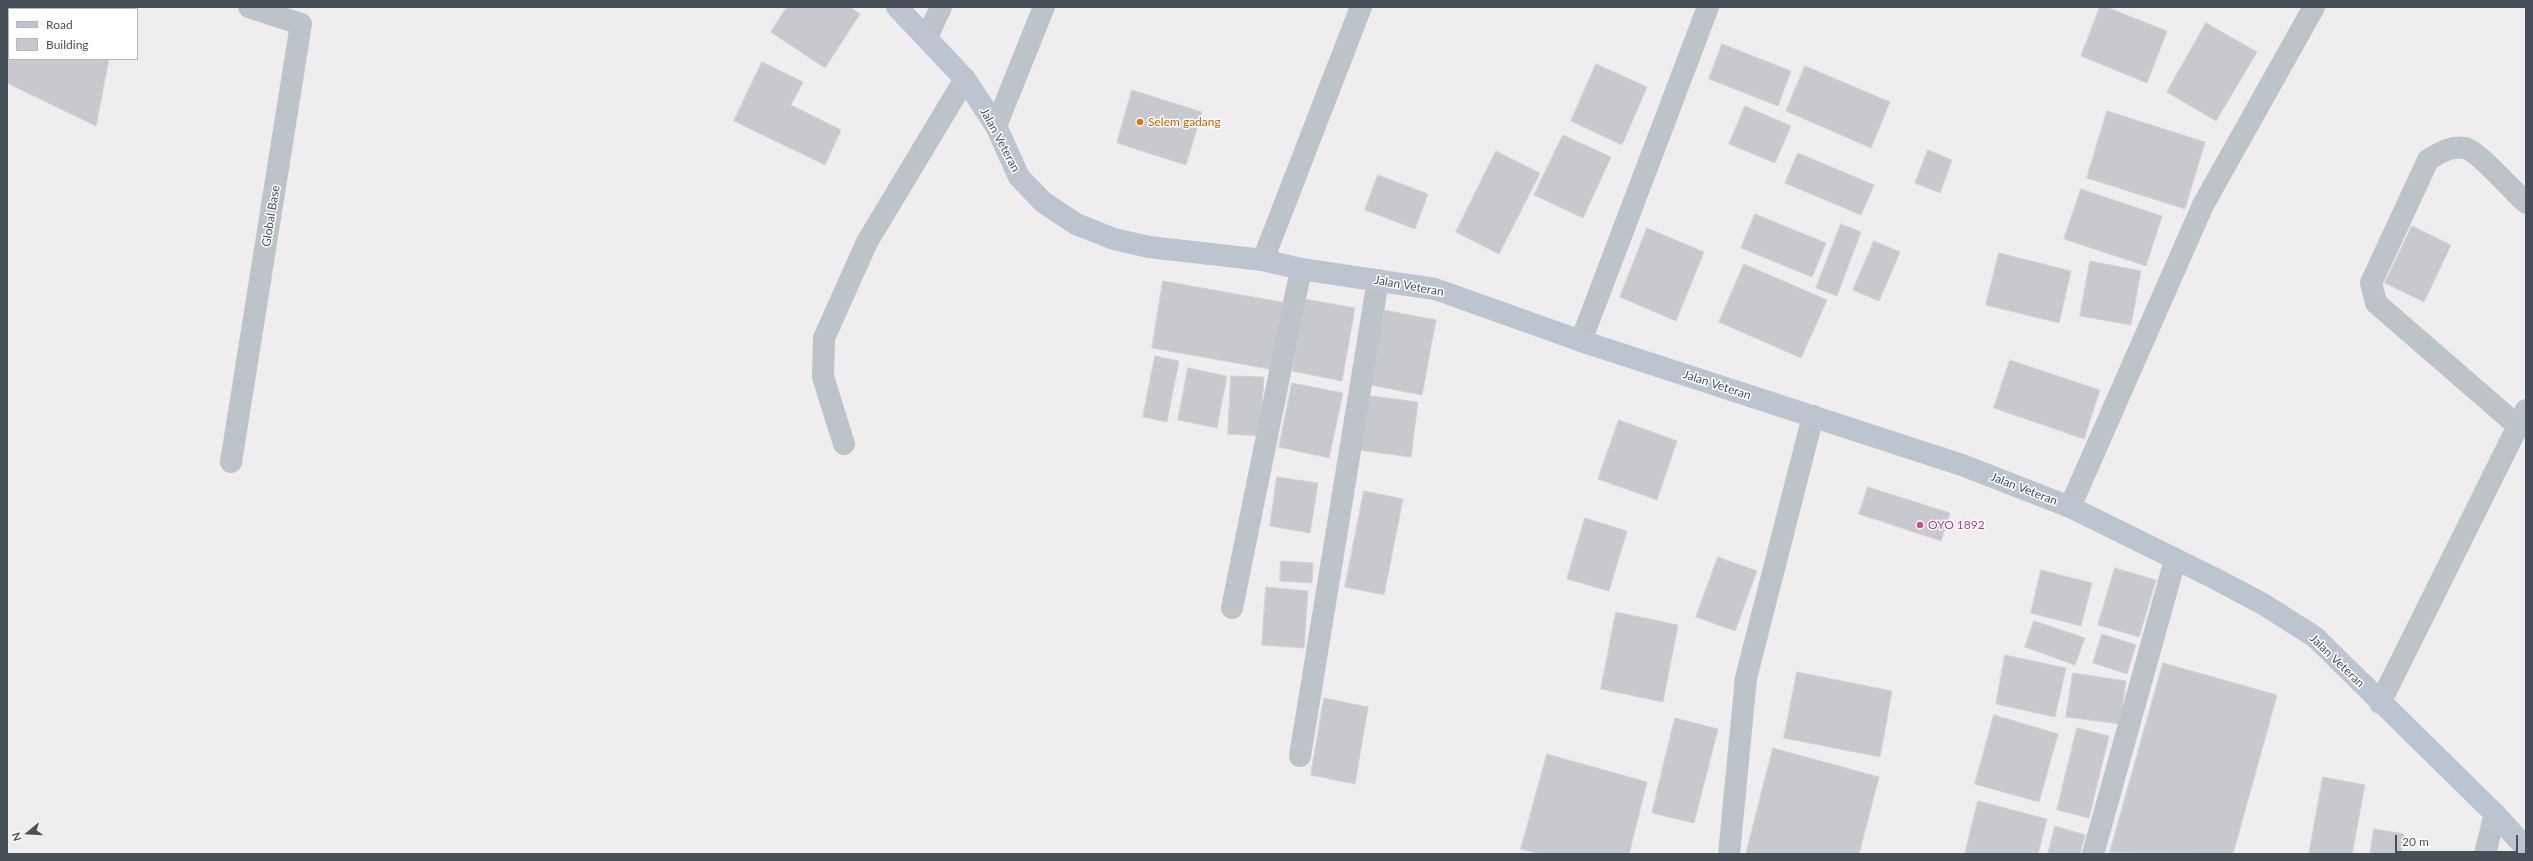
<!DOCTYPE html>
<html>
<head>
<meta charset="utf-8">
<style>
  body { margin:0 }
  #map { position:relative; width:2533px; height:861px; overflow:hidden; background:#efeded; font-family:Lato,sans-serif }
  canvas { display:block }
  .frame { position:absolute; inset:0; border:8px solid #475058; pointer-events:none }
  .legend { position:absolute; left:8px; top:8px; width:130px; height:52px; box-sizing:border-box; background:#fff; border:1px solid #b5b9bc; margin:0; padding:5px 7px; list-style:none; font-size:12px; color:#475058 }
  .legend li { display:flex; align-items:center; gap:8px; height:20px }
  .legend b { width:20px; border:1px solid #b5b9bc }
  .north { position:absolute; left:8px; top:813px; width:40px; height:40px; -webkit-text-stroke:3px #fff; paint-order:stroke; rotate:252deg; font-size:11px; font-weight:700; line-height:16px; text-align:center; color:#475058 }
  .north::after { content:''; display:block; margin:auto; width:14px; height:18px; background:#475058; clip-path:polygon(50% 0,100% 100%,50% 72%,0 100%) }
  .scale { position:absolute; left:2395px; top:835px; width:123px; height:18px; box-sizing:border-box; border:2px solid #475058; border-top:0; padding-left:5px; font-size:12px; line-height:14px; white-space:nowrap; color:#475058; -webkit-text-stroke:3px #fff; paint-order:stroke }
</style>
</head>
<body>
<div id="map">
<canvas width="2533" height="861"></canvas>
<div class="frame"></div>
<ul class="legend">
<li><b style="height:5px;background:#bcc5cf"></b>Road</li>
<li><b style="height:11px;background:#c7c9cf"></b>Building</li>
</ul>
<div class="north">N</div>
<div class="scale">20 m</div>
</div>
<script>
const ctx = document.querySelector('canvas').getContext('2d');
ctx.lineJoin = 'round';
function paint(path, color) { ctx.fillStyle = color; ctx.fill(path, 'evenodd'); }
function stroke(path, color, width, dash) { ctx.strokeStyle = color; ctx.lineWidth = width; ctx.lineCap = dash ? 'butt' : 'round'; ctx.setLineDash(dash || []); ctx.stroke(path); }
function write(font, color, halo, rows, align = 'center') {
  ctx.font = font + ' Lato,sans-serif'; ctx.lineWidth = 3; ctx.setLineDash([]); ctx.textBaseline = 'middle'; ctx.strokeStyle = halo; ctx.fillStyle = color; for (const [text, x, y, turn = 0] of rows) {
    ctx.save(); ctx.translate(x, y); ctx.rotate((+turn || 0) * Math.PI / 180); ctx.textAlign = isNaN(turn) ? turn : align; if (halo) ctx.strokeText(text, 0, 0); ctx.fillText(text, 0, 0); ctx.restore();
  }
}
const building = new Path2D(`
  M7,7H119L118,9H9V59H109L96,126L7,83Z
  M787,7H850L860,14L825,68L771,32Z
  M2100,7H2106L2167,31L2147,83L2081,56Z
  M2206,23L2257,52L2216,121L2167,92Z
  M1722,44L1791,71L1778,106L1709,79Z
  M762,62L803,82L791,105L841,130L825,165L734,121Z
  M1596,64L1647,87L1622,145L1571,121Z
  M1805,66L1890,102L1871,148L1786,111Z
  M1132,90L1202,112L1186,165L1117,143Z
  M1745,106L1791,126L1775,163L1729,144Z
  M2107,111L2205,142L2185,209L2087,178Z
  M1563,135L1611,157L1583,218L1534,195Z
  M1928,150L1952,160L1940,193L1915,183Z
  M1496,151L1540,173L1499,254L1456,232Z
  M1798,153L1874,185L1861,215L1785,183Z
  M1378,175L1428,194L1415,229L1365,210Z
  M2081,189L2162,216L2146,266L2064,239Z
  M1755,214L1826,243L1812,277L1741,248Z
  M1841,224L1861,232L1837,296L1816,288Z
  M2412,226L2451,245L2424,302L2385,283Z
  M1647,228L1704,252L1676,321L1620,297Z
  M1874,241L1900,252L1879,301L1853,290Z
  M1999,253L2071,271L2059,323L1986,305Z
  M2090,261L2141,271L2131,325L2080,316Z
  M1744,264L1827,300L1801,358L1719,322Z
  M1163,281L1287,303L1275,370L1152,348Z
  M1305,299L1355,308L1342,381L1292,371Z
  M1384,310L1436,320L1422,395L1371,385Z
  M1155,356L1179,361L1167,422L1143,417Z
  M2010,360L2100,390L2084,439L1994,408Z
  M1188,368L1227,376L1217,428L1178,420Z
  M1231,376L1264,377L1260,436L1228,434Z
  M1292,383L1343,393L1329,458L1279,447Z
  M1364,395L1418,402L1411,457L1357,450Z
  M1619,420L1677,441L1657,500L1598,479Z
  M1277,477L1318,483L1310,533L1270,526Z
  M1868,487L1950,513L1941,541L1859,514Z
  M1364,491L1403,499L1384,595L1345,587Z
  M1585,518L1627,531L1609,591L1567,579Z
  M1718,557L1757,571L1735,631L1696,617Z
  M1281,561L1313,563L1312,583L1280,581Z
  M2115,568L2156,580L2139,637L2098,625Z
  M2041,570L2092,583L2081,626L2031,613Z
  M1266,587L1308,591L1304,648L1262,645Z
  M1616,612L1678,625L1663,702L1601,689Z
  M2034,621L2085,638L2075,665L2025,647Z
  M2102,634L2136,645L2127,674L2093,663Z
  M2005,655L2066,668L2055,717L1996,704Z
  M2163,663L2277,695L2233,854L2110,852Z
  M1797,672L1892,691L1880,757L1784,738Z
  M2073,673L2126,681L2120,724L2066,717Z
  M1324,698L1368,707L1355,784L1311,775Z
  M1994,715L2058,734L2039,802L1975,784Z
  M1675,718L1718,729L1694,823L1652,813Z
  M2077,728L2109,736L2089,818L2057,810Z
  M1773,748L1879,777L1859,854H1746Z
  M1547,754L1647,782L1629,854H1540L1521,849Z
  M2323,777L2365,785L2352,854H2309Z
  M1978,801L2047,819L2038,854H1965Z
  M2055,826L2085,835L2080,854H2048Z
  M2374,829L2404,834L2401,854H2370Z`);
const lane = new Path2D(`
  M927,37L941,7`);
const street = new Path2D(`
  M996,126L1044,7
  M1263,260L1361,7
  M1581,341L1708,7
  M2519,427L2376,303L2371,283L2428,160C2438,154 2451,145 2465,148C2478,151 2514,192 2526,203
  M844,444L823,377L824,338L867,242L965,79
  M231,462L301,24L249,7
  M2070,507L2203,205L2314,7
  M1232,608L1301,269
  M2380,703L2526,410
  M1300,756L1378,280
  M1729,854L1746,678L1813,416
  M2093,854L2175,560
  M2485,854L2495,814`);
const secondary = new Path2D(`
  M897,7L965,79L996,126L1019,177L1043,202L1076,224L1114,239L1149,247L1263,260L1301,269L1435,289L1581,341L1962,465L2070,507L2214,578L2263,604L2315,637L2495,814L2526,848`);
const markers = [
  [1140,122,4,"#e8710a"],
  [1920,525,4,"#d1479c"]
];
const foodNames = [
  ["Selem gadang",1148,122]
];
const streetNames = [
  ["Jalan Veteran",1000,140,62],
  ["Global Base",271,216,-81],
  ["Jalan Veteran",1409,286,10],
  ["Jalan Veteran",1717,385,18],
  ["Jalan Veteran",2024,489,21],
  ["Jalan Veteran",2337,661,44]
];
const hotelNames = [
  ["OYO 1892",1928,525]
];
paint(building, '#c7c9cf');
stroke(building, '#d1d3d8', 1);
stroke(lane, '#bcc4ca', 22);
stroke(street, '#bcc4ca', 22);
stroke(secondary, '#bcc5cf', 22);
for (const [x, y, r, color] of markers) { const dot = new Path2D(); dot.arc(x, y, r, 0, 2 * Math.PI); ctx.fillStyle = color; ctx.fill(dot); stroke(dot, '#fff', 1.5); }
write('12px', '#c56008', '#fff', foodNames, 'left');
write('12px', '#475058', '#fff', streetNames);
write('12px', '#b23c85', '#fff', hotelNames, 'left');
</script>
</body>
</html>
